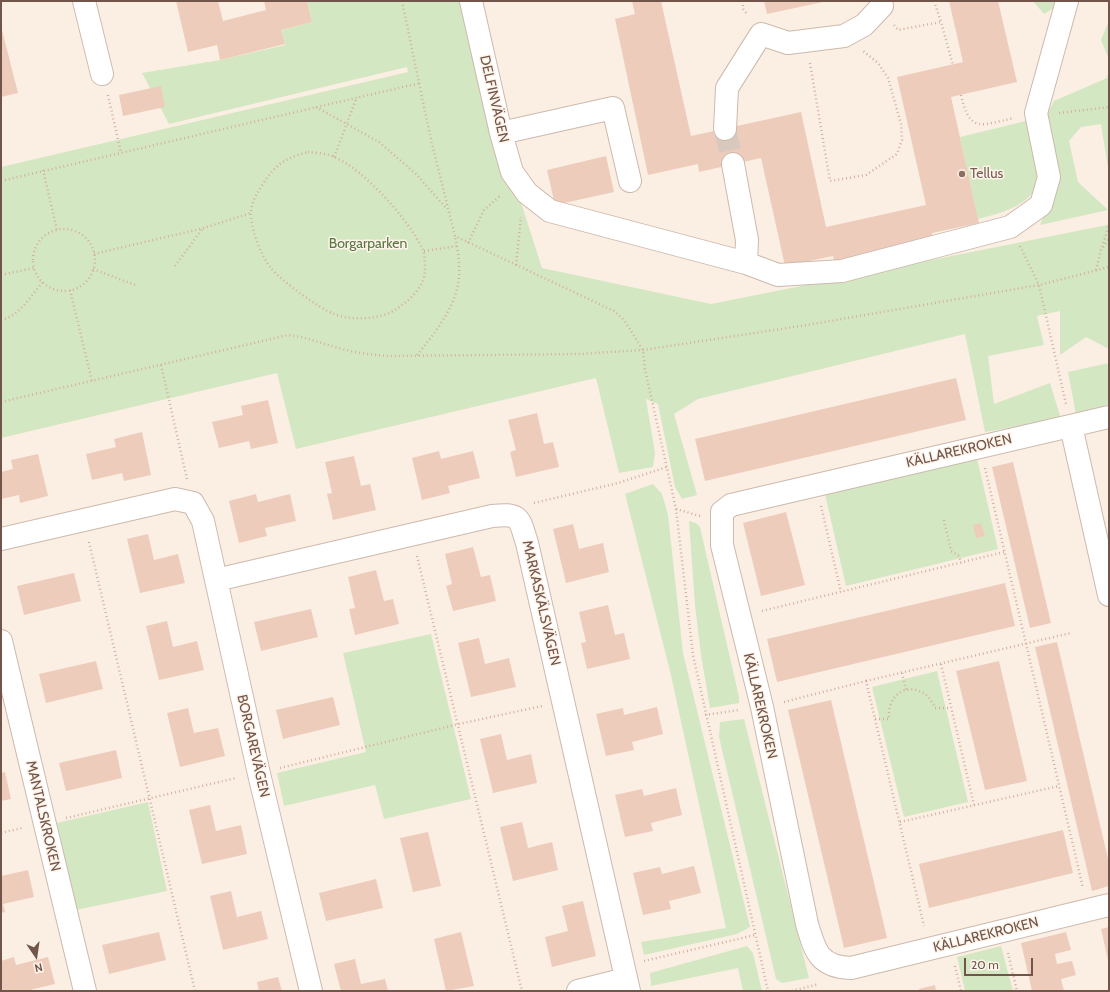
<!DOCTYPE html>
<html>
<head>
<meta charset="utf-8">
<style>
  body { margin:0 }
  #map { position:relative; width:1110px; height:992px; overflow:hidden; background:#fbefe3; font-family:Cabin,sans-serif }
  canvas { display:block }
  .frame { position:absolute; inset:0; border:2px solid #71554b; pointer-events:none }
  .north { position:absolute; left:16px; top:936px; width:40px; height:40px; -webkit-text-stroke:3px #fef4e9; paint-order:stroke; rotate:167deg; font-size:11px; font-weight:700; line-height:16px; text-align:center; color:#71554b }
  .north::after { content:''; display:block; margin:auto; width:14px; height:18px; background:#71554b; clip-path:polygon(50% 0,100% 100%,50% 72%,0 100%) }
  .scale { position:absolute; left:964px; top:958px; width:69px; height:18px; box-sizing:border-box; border:2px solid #71554b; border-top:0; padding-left:5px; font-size:12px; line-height:14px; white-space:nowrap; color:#71554b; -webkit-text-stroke:3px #fef4e9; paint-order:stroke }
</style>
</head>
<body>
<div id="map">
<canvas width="1110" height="992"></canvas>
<div class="frame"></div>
<div class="north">N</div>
<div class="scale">20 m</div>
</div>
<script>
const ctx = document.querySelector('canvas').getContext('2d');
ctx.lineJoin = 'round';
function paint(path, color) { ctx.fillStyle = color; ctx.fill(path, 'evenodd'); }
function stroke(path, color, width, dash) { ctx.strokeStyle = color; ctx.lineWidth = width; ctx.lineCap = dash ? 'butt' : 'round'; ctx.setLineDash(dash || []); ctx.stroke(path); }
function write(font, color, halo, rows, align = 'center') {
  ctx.font = font + ' Cabin,sans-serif'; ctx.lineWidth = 3; ctx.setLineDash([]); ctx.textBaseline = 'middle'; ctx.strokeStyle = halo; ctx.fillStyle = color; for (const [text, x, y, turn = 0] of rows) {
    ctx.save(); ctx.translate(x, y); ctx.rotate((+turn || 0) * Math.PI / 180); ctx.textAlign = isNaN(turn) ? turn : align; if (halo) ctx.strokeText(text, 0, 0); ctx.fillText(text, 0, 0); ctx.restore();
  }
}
const green = new Path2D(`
  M307,1H461L475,59L542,268L711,304L1107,225L1109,223V349L1086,337L1060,355V311L1037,316L1044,345L988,356L994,404L1050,383L1061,419L985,432L965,334L698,399L674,414L697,495L682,499L675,487L658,404L646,399L655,453L653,467L619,473L596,378L296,449L277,373L1,438V167L408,72L407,67L169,124L142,73L220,60L285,45L281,30L312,22Z
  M1033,1H1066L1044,14Z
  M1109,21V59L1101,40Z
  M1109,70V174L1101,124L1081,127L1069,141L1078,182L1108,210L1040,225L1055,184L1042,124L1054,101L1107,78Z
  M1034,119C1036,135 1041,161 1040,175C1037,204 1002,213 978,219L960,137Z
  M1109,363V404L1076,415L1068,372Z
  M977,458L998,549L846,586L825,494Z
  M653,484L662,494L668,515L683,653L750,927L737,934L644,955L641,942L726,928L670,671L625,494Z
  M689,521L696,523L700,527L739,697V703L710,708L701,655L695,605Z
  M431,634L471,799L384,819L375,785L284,806L277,773L366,752L343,653Z
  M937,671L968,802L904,817L872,687Z
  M744,719L809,978L782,983L776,979L719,737L720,722Z
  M148,802L167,891L76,910L57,823Z
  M747,946L753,953L762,991H743L738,968L651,986L650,973Z
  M1001,946L1013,991H965L957,957Z`);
const building = new Path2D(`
  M176,1H218L223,21L266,10L264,1H307L312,22L281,30L285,44L220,60L217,45L188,52Z
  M632,1H661L691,136L801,112L826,227L926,205L897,77L963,62L949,1H998L1017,82L951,97L979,223L932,233L934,241L835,263L833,256L785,266L761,158L699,172L698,164L648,175L615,19L635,14Z
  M764,1H823V2L767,14Z
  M1,26L18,93L1,97Z
  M161,86L165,107L123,116L119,95Z
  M606,156L614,192L555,205L547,170Z
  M956,378L966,420L705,481L695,439Z
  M268,400L278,443L251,449L249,441L219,448L212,422L243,415L241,406Z
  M537,413L544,444L553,442L559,467L516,477L510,452L516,450L508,420Z
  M142,432L151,475L124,481L122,473L92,480L86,454L116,447L114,439Z
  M439,451L441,459L473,451L480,478L448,486L450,493L422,500L412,458Z
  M38,454L48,496L20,503L19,495L1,499V472L13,469L11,460Z
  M354,456L361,486L370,484L376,510L333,520L327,494L332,493L325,462Z
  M1013,462L1051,623L1030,628L992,467Z
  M256,494L258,502L290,494L296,521L265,528L267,536L239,543L229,501Z
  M786,512L805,585L761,596L743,523Z
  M981,523L985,536L976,538L973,525Z
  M573,524L579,549L603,543L609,572L566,583L553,529Z
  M148,534L154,560L178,554L185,583L140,593L127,539Z
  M473,547L481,577L490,575L496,601L453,611L446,586L452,584L445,554Z
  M376,570L384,601L393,599L399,624L355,635L349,609L355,608L348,577Z
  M74,573L81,601L24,615L17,586Z
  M1005,583L1015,626L777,682L767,639Z
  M608,605L615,635L624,633L630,659L587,669L581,643L586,642L579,612Z
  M311,609L318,637L261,651L254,622Z
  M167,621L173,647L197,641L204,670L159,680L146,626Z
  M479,638L485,664L509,658L516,687L471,697L458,643Z
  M1057,642L1109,863V886L1092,891L1035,647Z
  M96,661L103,689L46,703L39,674Z
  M999,661L1027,781L985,790L956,671Z
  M333,697L340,725L283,739L276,710Z
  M831,700L887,938L844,948L788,710Z
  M657,707L663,734L632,742L634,750L606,756L596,714L623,708L624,715Z
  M188,708L194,733L218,728L225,756L180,767L167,713Z
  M501,734L507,760L531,754L537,783L493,793L480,739Z
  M116,750L122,778L66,791L59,763Z
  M5,772L11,799L1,801V773Z
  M676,788L682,815L651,823L653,831L625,837L615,795L642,789L644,796Z
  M210,805L216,831L241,825L247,854L202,864L189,810Z
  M522,822L528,848L552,842L558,870L513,881L500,827Z
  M1063,830L1073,873L929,908L919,864Z
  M428,832L441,886L413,892L400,838Z
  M694,866L701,893L669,901L671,909L643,915L633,873L660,867L662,874Z
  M28,870L34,897L3,904L5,912L1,913V876Z
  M376,879L383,908L326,921L319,893Z
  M231,891L237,917L261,911L268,939L223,950L210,896Z
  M583,901L596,956L552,967L545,937L568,931L562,906Z
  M1109,927V960H1108L1101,929Z
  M159,932L166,960L109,974L102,945Z
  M461,932L474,986L446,991L434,939Z
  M1066,932L1071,950L1055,954L1057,964L1072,961L1076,975L1061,979L1064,991H1032L1021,943Z
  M14,957L16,965L48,957L55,984L26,991H1V961Z
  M355,959L361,984L385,979L388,991H341L334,964Z
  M278,977L282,991H259L257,982Z
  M935,985L936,991H919V989Z`);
const minorTunnel = new Path2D(`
  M725,129L733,164`);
const path = new Path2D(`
  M402,1L431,140L455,236L614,311L624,320L643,350L645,369L676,509L693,655L768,991
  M743,1V9L748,15
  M934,1L941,22
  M894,25L898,30L941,22L953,65
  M810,63L830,181L866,175L897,154L902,140L901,124L888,78L878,63L863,51
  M108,95L121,153
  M961,95C970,134 981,125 1014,118
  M316,107L379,142L416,174L447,209
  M1059,113L1109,107
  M308,152C316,153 327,153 334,157C365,170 409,220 423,250C425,255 425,265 425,270C425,286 410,300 398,308C381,320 353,321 334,314C320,309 280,280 271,268C261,257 250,227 251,212C252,201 257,193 263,184C275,165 285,158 308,152Z
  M334,157L357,97
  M43,170L57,230
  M1,181L420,83
  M33 260a31 31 0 1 1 62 0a31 31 0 1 1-62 0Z
  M468,243L484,210L501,195
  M1020,246L1039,285L1066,404
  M1102,247L1109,225
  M424,251L457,246
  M94,254L204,228L251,213
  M516,265L521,217
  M175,266L203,228
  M93,269L135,285
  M1096,270L1101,250L1109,239
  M1,275L34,268
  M70,290L92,381
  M1,320C19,317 31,295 43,282
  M417,355C438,329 462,300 459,265C459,255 457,246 455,237
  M161,365L187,479
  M1,402L288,335C307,337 323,344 342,349C357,353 373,355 388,356L581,354L643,350L807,325L1039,285L1109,267
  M985,468L1083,888
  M534,503L618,483L667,467
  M821,506L841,592
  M676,509L700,516
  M944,520L951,551L959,556L961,562
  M89,542L195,991
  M417,556L522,991
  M762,611L1004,552
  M941,664L974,805
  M902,673L906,690
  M866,681L1071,633
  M784,702L866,681L924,926
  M705,715L739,710
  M875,719H889C886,686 923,678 935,708H951
  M280,768L459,724L542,706
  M66,818L236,778
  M900,822L1059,786
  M1,833L22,828
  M1008,953L1017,991
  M644,961L755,935
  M955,966L961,991
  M792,991L819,984`);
const minor = new Path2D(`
  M84,1L102,74
  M471,1L501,133L512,172L527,193L550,211L746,263L778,275L842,271L1010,227L1041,205L1049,177L1036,113L1067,1
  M725,129L727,88L761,34L788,43L844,36L864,25L882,6L881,1
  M501,133L613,108L630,181
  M733,164L747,240L746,263
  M1109,417L731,505L722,512V545L762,707L807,924C815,951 819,967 851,968L1109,905
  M1071,426L1109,595
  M1,539L175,499L193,503L203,521L259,774L311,991
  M216,580L492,516C521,513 519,518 527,543L629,991
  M1,641L85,991
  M578,991L626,979`);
const markers = [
  [962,174,4,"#8d6e63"]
];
const streetNames = [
  ["DELFINVÄGEN",494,99,77],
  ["KÄLLAREKROKEN",959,451,-13],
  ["MARKASKÄLSVÄGEN",541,603,77],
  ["KÄLLAREKROKEN",760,706,77],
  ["BORGAREVÄGEN",253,746,77],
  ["MANTALSKROKEN",43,816,77],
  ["KÄLLAREKROKEN",986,935,-14]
];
const educationNames = [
  ["Tellus",970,174]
];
const parkNames = [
  ["Borgarparken",368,244]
];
paint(green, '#d4e7c3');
paint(building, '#eeccbc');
stroke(minorTunnel, '#d8c8bd', 22, [22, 11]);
stroke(minor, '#cdb9ad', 24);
stroke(path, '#d3afa0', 2.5, [1, 3]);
stroke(minor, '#fff', 22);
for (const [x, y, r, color] of markers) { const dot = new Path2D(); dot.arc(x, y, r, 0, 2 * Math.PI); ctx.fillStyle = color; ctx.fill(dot); stroke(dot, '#fef4e9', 1.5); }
write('14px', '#71554b', '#fef4e9', streetNames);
write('14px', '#785e54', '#fef4e9', educationNames, 'left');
write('14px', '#577643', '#fef4e9', parkNames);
</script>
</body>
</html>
